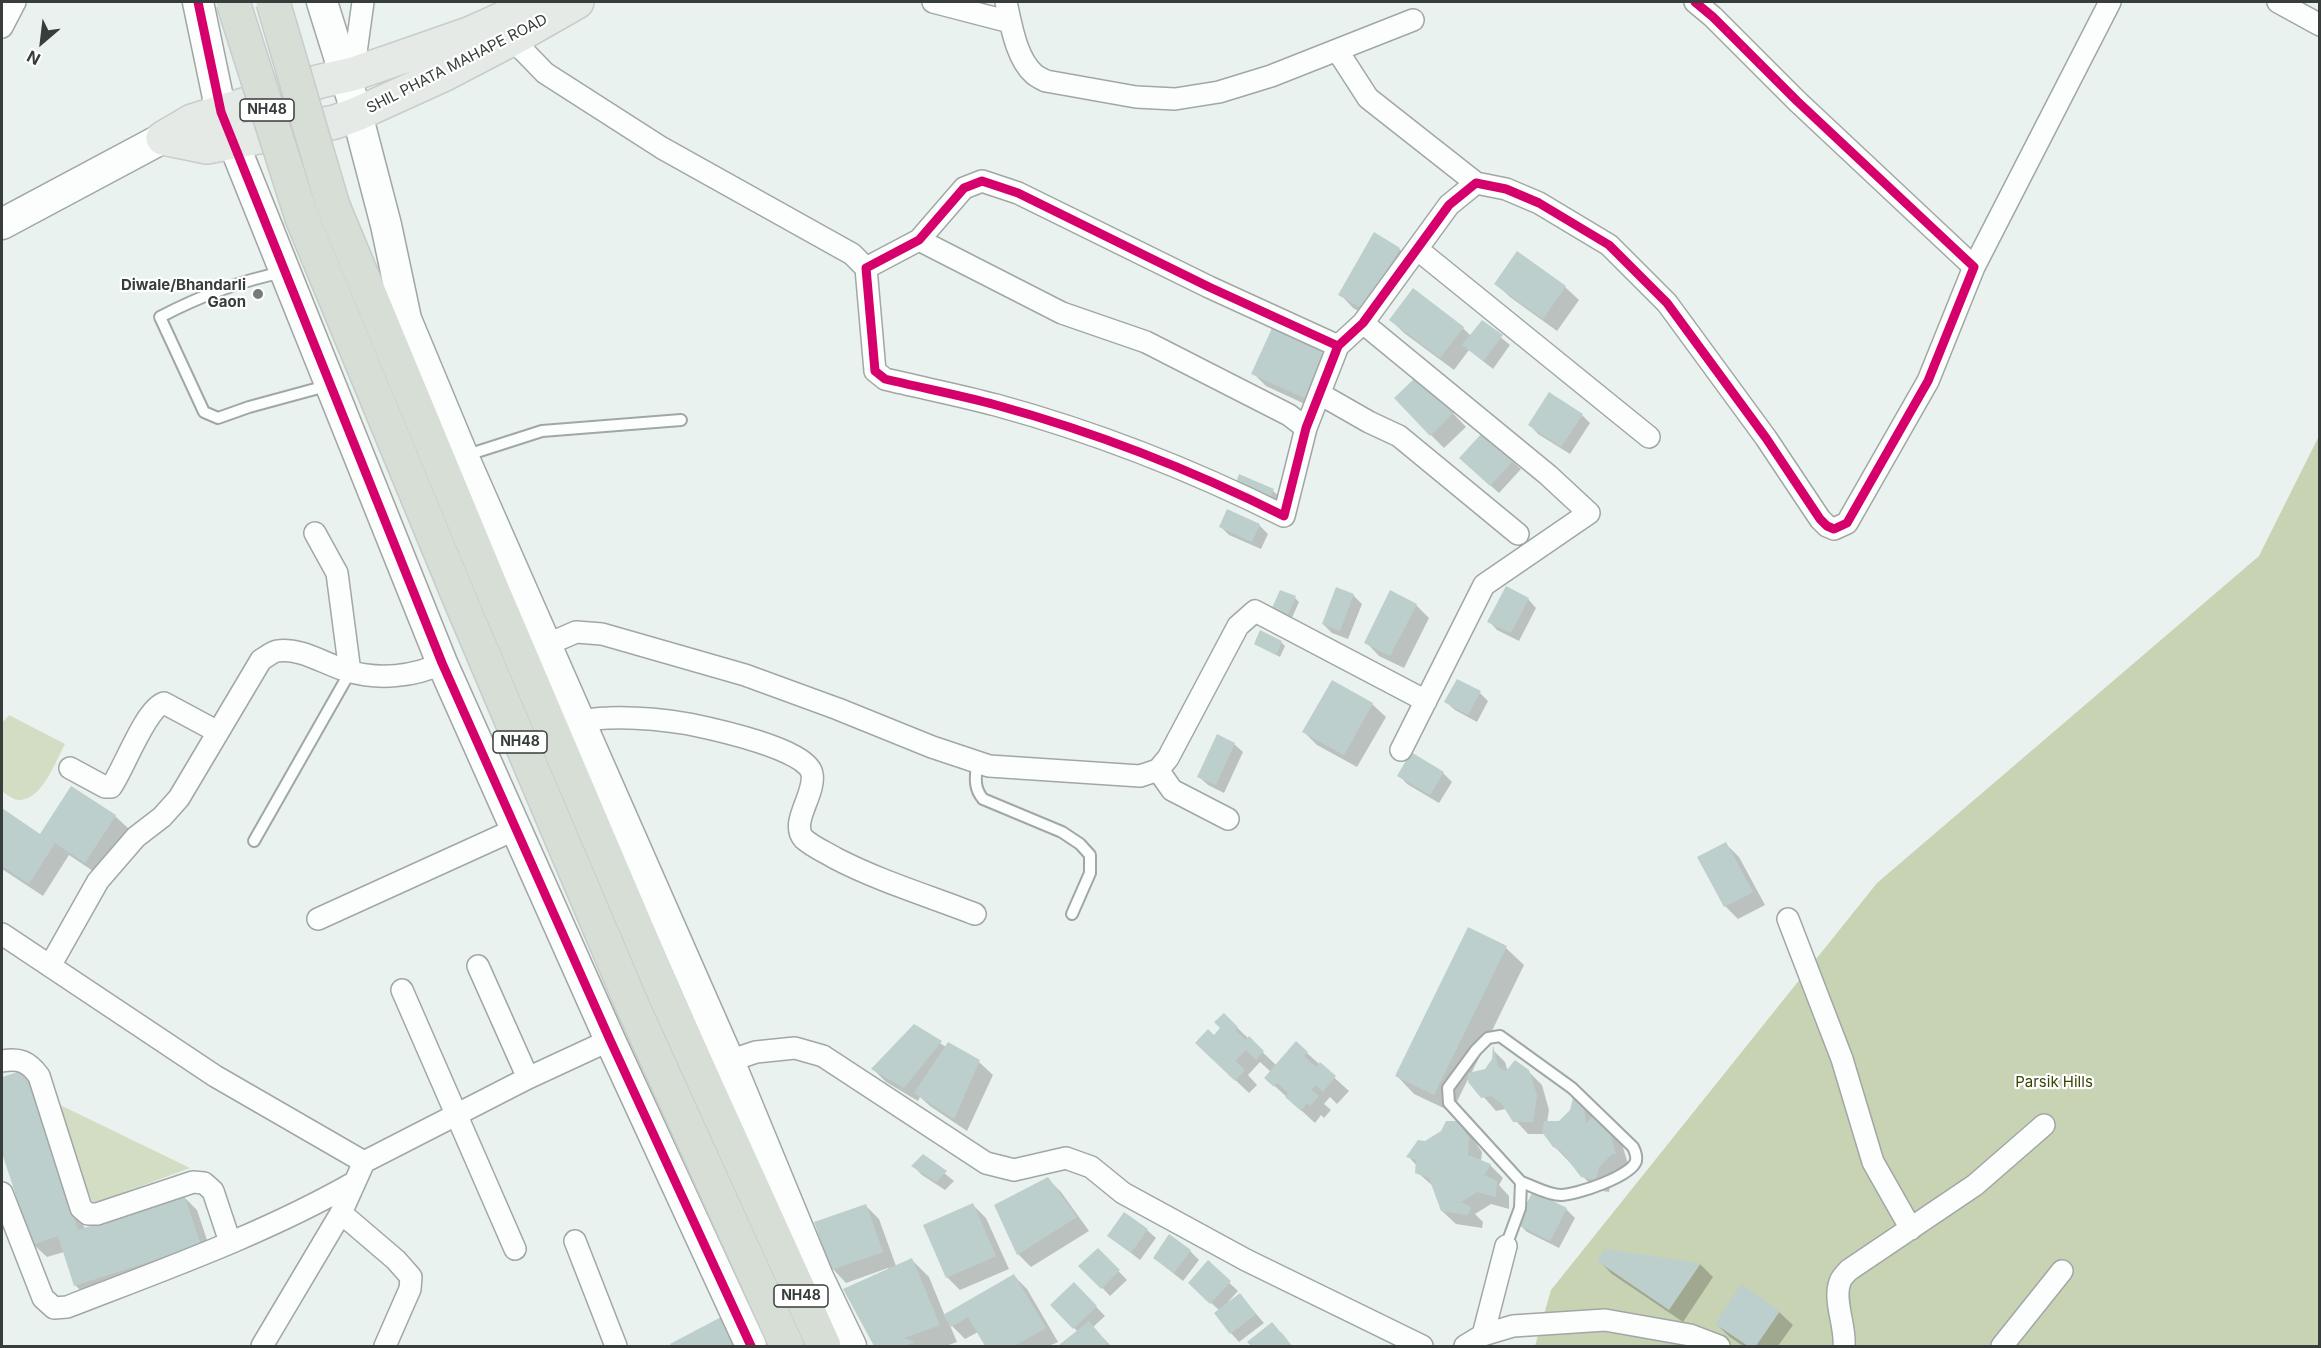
<!DOCTYPE html>
<html>
<head>
<meta charset="utf-8">
<style>
  body { margin:0 }
  #map { position:relative; width:2321px; height:1348px; overflow:hidden; background:#eaf2ef; font-family:Inter,sans-serif }
  canvas { display:block }
  .frame { position:absolute; inset:0; border:3px solid #373d3a; pointer-events:none }
  .north { position:absolute; left:12px; top:12px; width:60px; height:60px; -webkit-text-stroke:4px #fff; paint-order:stroke; rotate:208deg; font-size:16px; font-weight:700; line-height:24px; text-align:center; color:#373d3a }
  .north::after { content:''; display:block; margin:auto; width:21px; height:27px; background:#373d3a; clip-path:polygon(50% 0,100% 100%,50% 72%,0 100%) }
</style>
</head>
<body>
<div id="map">
<canvas width="2321" height="1348"></canvas>
<div class="frame"></div>
<div class="north">N</div>
</div>
<script>
const ctx = document.querySelector('canvas').getContext('2d');
ctx.lineJoin = 'round';
function paint(path, color) { ctx.fillStyle = color; ctx.fill(path, 'evenodd'); }
function stroke(path, color, width, dash) { ctx.strokeStyle = color; ctx.lineWidth = width; ctx.lineCap = dash ? 'butt' : 'round'; ctx.setLineDash(dash || []); ctx.stroke(path); }
function write(font, color, halo, rows, align = 'center') {
  ctx.font = font + ' Inter,sans-serif'; ctx.lineWidth = 4.5; ctx.setLineDash([]); ctx.textBaseline = 'middle'; ctx.strokeStyle = halo; ctx.fillStyle = color; for (const [text, x, y, turn = 0] of rows) {
    ctx.save(); ctx.translate(x, y); ctx.rotate((+turn || 0) * Math.PI / 180); ctx.textAlign = isNaN(turn) ? turn : align; if (halo) ctx.strokeText(text, 0, 0); ctx.fillText(text, 0, 0); ctx.restore();
  }
}
const green = new Path2D(`
  M9,715L65,744C56,761 41,802 18,800C12,799 6,794 2,791V723Z
  M54,1102L190,1168L93,1204Z`);
const forest = new Path2D(`
  M2319,436V1346H1535L1551,1290L1877,883L2259,556Z`);
const shadow = new Path2D(`
  M1399,249L1413,262L1378,322L1353,308L1340,294Z
  M1496,284L1565,287L1579,300L1557,331L1510,297Z
  M1391,320L1463,328L1471,336L1482,322L1510,345L1493,369L1469,350L1454,370L1404,333Z
  M1274,328L1320,411L1266,386L1253,373Z
  M1431,390L1466,427L1444,448L1431,435Z
  M1582,415L1590,423L1570,454L1538,434L1530,425Z
  M1512,461L1521,469L1499,493L1470,467Z
  M1273,491L1282,499L1277,510L1244,496Z
  M1259,525L1268,534L1261,549L1229,535L1221,527Z
  M1353,595L1362,604L1348,639L1332,633L1323,624Z
  M1295,598L1299,602L1291,620L1277,614Z
  M1528,599L1536,608L1519,641L1497,630L1489,621Z
  M1416,605L1429,618L1404,668L1379,656L1366,642Z
  M1281,642L1285,646L1280,657L1255,644Z
  M1480,693L1488,701L1477,722L1455,710L1446,702Z
  M1372,704L1386,717L1357,767L1317,745L1304,732Z
  M1234,744L1243,752L1224,793L1208,785L1199,777Z
  M1411,755L1443,773L1452,782L1439,803L1407,784L1399,775Z
  M72,788L115,816L129,829L99,875L69,855L43,896L2,869V810L41,836Z
  M1726,844L1739,857L1765,905L1738,919L1725,906Z
  M1469,929L1506,948L1524,965L1471,1074L1486,1070L1493,1059V1050L1505,1062L1508,1072L1528,1071L1542,1085L1549,1110L1547,1123L1560,1122L1571,1111L1575,1097L1596,1114L1597,1122L1621,1141L1629,1167L1611,1180L1609,1192L1596,1190L1554,1146L1546,1134H1528L1505,1109L1496,1111L1468,1079L1452,1112L1414,1094L1397,1076Z
  M1224,1015L1277,1066L1307,1053L1349,1091L1337,1104L1330,1097L1324,1104L1331,1110L1324,1118L1321,1115L1315,1123L1266,1078L1271,1072L1260,1062L1248,1075L1257,1085L1249,1093L1210,1056L1214,1037L1222,1028Z
  M914,1026L946,1047L948,1044L979,1062L993,1075L967,1131L930,1106L920,1097L918,1101L886,1082L873,1069Z
  M24,1071L37,1085L85,1229L184,1197L197,1210L213,1258L89,1299L76,1286L64,1252L47,1257L33,1244L2,1149V1079Z
  M1457,1122L1471,1136L1482,1152L1481,1162L1490,1165L1503,1178L1499,1185L1509,1196V1209L1491,1204L1475,1214L1483,1222L1482,1228L1456,1224L1442,1211L1434,1187L1417,1172V1166L1408,1156Z
  M923,1156L954,1181L945,1190L922,1175L913,1166Z
  M1048,1179L1061,1192L1089,1231L1031,1267L1018,1254Z
  M865,1205L879,1219L896,1266L911,1259L929,1277L945,1316L1014,1276L1027,1289L1058,1342L1049,1346H987L978,1332L965,1339L949,1323L957,1342L946,1346H875L845,1290L889,1270L888,1268L846,1283L833,1269Z
  M973,1205L986,1218L1009,1269L960,1290L947,1277Z
  M1566,1209L1575,1218L1559,1248L1527,1232L1518,1223Z
  M1147,1230L1156,1238L1140,1260L1109,1236Z
  M1098,1250L1127,1280L1110,1296L1081,1266Z
  M1190,1251L1199,1260L1183,1281L1154,1258Z
  M1599,1261L1700,1264L1713,1277L1683,1322L1612,1274Z
  M1208,1263L1238,1291L1228,1302L1229,1303L1240,1295L1264,1323L1239,1342L1231,1333L1220,1311L1198,1291Z
  M1074,1284L1105,1316L1093,1327L1111,1346L1061,1345L1078,1332L1052,1305Z
  M1779,1312L1793,1325L1778,1346H1743L1730,1337L1716,1324Z
  M721,1319L742,1346H674L672,1345Z
  M1281,1332L1292,1346H1253L1249,1342Z`);
const building = new Path2D(`
  M1374,232L1400,248L1365,310L1338,295Z
  M1517,251L1566,286L1543,319L1494,284Z
  M1413,288L1464,327L1440,358L1389,320Z
  M1482,320L1503,335L1483,361L1462,345Z
  M1273,326L1329,351L1307,399L1251,374Z
  M1418,375L1454,412L1430,436L1394,398Z
  M1549,392L1583,414L1561,447L1528,425Z
  M1483,432L1514,460L1490,486L1459,458Z
  M1239,474L1274,489L1268,503L1234,488Z
  M1227,509L1260,524L1252,542L1219,527Z
  M1506,586L1529,598L1511,633L1487,622Z
  M1336,587L1354,594L1340,631L1322,624Z
  M1280,590L1296,596L1287,617L1271,610Z
  M1390,590L1417,604L1390,656L1364,643Z
  M1260,630L1282,641L1276,655L1254,644Z
  M1457,679L1481,691L1468,715L1444,702Z
  M1332,680L1373,703L1344,755L1302,732Z
  M1217,734L1235,743L1216,785L1197,777Z
  M1411,752L1444,772L1430,795L1397,776Z
  M71,786L116,815L85,863L55,843L29,884L2,866V808L40,834Z
  M1726,842L1753,892L1724,907L1697,857Z
  M1468,927L1507,946L1434,1095L1395,1076Z
  M1224,1013L1238,1027L1235,1030L1246,1040L1249,1036L1264,1051L1256,1060L1246,1050L1235,1061L1245,1070L1235,1081L1195,1043L1208,1029L1214,1035L1220,1028L1214,1022Z
  M914,1024L942,1041L904,1088L871,1069Z
  M1296,1041L1308,1052L1304,1056L1316,1067L1320,1062L1336,1076L1323,1092L1316,1085L1311,1090L1319,1096L1310,1106L1307,1103L1301,1111L1285,1097L1288,1093L1277,1083L1274,1087L1264,1078Z
  M948,1042L980,1060L954,1119L914,1093Z
  M1493,1045L1498,1067L1506,1071L1515,1060L1529,1070L1537,1095L1533,1122H1513L1501,1103L1491,1096L1481,1098L1468,1082V1073L1485,1069L1492,1059Z
  M24,1070L78,1230L184,1195L201,1245L74,1286L58,1236L32,1245L2,1153V1077Z
  M1574,1094L1583,1099L1586,1123L1592,1117L1608,1126L1616,1154H1612L1599,1167L1596,1180L1581,1177L1561,1151L1553,1147L1542,1132L1544,1121H1559L1570,1110Z
  M1446,1121H1458L1469,1138L1468,1155L1491,1164L1484,1175L1497,1181L1496,1197L1477,1192L1461,1202L1471,1207L1468,1215L1441,1211L1429,1178L1415,1173L1416,1160L1406,1157L1418,1140L1425,1141L1441,1131Z
  M923,1154L947,1171L936,1182L911,1166Z
  M1048,1177L1077,1217L1017,1255L994,1205Z
  M1533,1191L1567,1208L1550,1241L1516,1224Z
  M973,1203L996,1256L946,1278L923,1225Z
  M866,1204L883,1252L831,1270L814,1222Z
  M1124,1212L1148,1229L1131,1253L1107,1236Z
  M1169,1234L1191,1250L1174,1273L1153,1258Z
  M1098,1248L1120,1270L1101,1289L1078,1266Z
  M1605,1249L1701,1263L1669,1310L1597,1261Z
  M912,1258L940,1325L904,1338L915,1342L904,1346H874L843,1289Z
  M1208,1260L1231,1281L1210,1304L1188,1283Z
  M1014,1274L1046,1328L1014,1346H985L968,1317L951,1327L943,1315Z
  M1074,1282L1097,1306L1073,1329L1050,1305Z
  M1741,1284L1780,1311L1756,1346H1748L1715,1324Z
  M1240,1293L1256,1314L1230,1334L1214,1313Z
  M721,1317L737,1346H672L670,1344Z
  M1089,1321L1110,1346H1061L1059,1345Z
  M1272,1322L1291,1345L1251,1346L1247,1342Z`);
const lane = new Path2D(`
  M284,272C239,281 200,296 160,317L204,412L218,418L249,407L330,385
  M464,456L542,431L681,420
  M977,762C976,777 973,787 983,799L1062,832L1080,844L1090,855V873L1072,914
  M254,841L350,672
  M1506,1246L1520,1208L1521,1182L1449,1103L1448,1088L1476,1050L1488,1038L1500,1036L1572,1088L1633,1147C1635,1151 1637,1156 1636,1161C1632,1176 1576,1195 1561,1195C1548,1195 1533,1186 1521,1182`);
const street = new Path2D(`
  M933,2L1010,22
  M1006,2C1011,24 1016,58 1034,74C1037,77 1042,79 1046,81L1136,97L1175,99L1219,92L1271,76L1413,20
  M2278,2L2320,25
  M2,27L15,2
  M512,39L545,73L662,148L852,254L866,268
  M1337,50L1368,98L1476,183
  M353,74L363,2
  M919,240L1062,313L1146,342L1289,415L1306,428
  M1417,249L1649,437
  M1974,267L2110,2
  M1363,323L1548,475L1589,513L1484,585L1401,750
  M1338,346L1306,428L1284,516C1192,470 1095,432 996,405C959,395 922,388 885,379L875,371L866,268L919,240L964,188L982,181L1018,193L1209,287L1338,346L1363,323L1449,205L1476,183L1506,189L1539,203L1609,245L1667,303L1766,438L1820,519L1827,526L1834,529L1847,523L1928,381L1974,267L1797,101L1713,17L1695,2
  M1320,394L1369,422L1399,436L1518,534
  M315,533L337,573L350,672
  M546,645L576,632L602,634L745,675L838,709L932,747L989,766L1140,776L1158,770L1168,758L1238,626L1255,611L1426,701
  M580,721C589,720 599,718 608,718C633,717 665,720 689,724C713,729 808,749 812,774C816,794 789,823 804,839C813,847 825,852 835,858C879,881 929,896 975,914
  M70,768L105,787H111C124,769 145,709 164,703L218,732
  M1158,770L1172,790L1228,819
  M318,919L516,829
  M1788,919L1842,1059L1873,1162L1911,1229
  M2,934L215,1076L364,1162
  M50,966L98,881L136,837L162,817L179,798L261,660C266,657 272,652 277,651C301,647 326,665 348,671C378,680 414,677 442,663
  M478,966L528,1078
  M402,990L515,1249
  M2,1061C19,1058 28,1061 39,1076L81,1208L88,1214H97L193,1182L204,1183L213,1191L230,1242
  M729,1061L756,1052L795,1048L823,1056L986,1163L1014,1170L1066,1158L1091,1167L1123,1193L1246,1260L1422,1346
  M2,1193L43,1298L54,1308L67,1307C165,1269 264,1234 355,1182
  M341,1213L396,1260L411,1277L410,1289L385,1346
  M575,1241L616,1346
  M1483,1335L1506,1246
  M262,1346L341,1213L364,1162L528,1078L610,1040
  M1465,1346L1483,1335L1513,1326L1605,1320L1690,1335L1719,1346
  M1844,1346C1846,1327 1833,1300 1840,1282C1841,1278 1846,1273 1849,1270L1975,1185L2044,1125
  M2002,1346L2062,1271`);
const secondary = new Path2D(`
  M198,2L221,112L442,663L610,1040L751,1346
  M322,2L357,114L386,225L406,319L463,456L729,1061L818,1277L851,1346
  M2,224L163,138`);
const primary = new Path2D(`
  M163,138L207,147L335,122L357,114L445,74L512,39L577,2
  M163,138L192,121L321,81L353,74L408,55L471,33L533,5`);
const highway = new Path2D(`
  M333,206L492,589L665,995L824,1346
  M302,218L461,602L634,1009L787,1346`);
const highwayBridge = new Path2D(`
  M233,2L302,218
  M273,2L333,206`);
const cycleway = new Path2D(`
  M198,2L221,112L442,663L610,1040L751,1346
  M1338,346L1306,428L1284,516C1192,470 1095,432 996,405C959,395 922,388 885,379L875,371L866,268L919,240L964,188L982,181L1018,193L1209,287L1338,346L1363,323L1449,205L1476,183L1506,189L1539,203L1609,245L1667,303L1766,438L1820,519L1827,526L1834,529L1847,523L1928,381L1974,267L1797,101L1713,17L1695,2`);
const markers = [
  [258,294,6,"#767c79"]
];
const shields = [
  [267,110,54],
  [520,742,54],
  [801,1296,54]
];
const shieldNames = [
  ["NH48",267,110],
  ["NH48",520,742],
  ["NH48",801,1296]
];
const streetNames = [
  ["SHIL PHATA MAHAPE ROAD",457,64,-27]
];
const poiNames = [
  ["Diwale/Bhandarli",246,285],
  ["Gaon",246,302]
];
const parkNames = [
  ["Parsik Hills",2054,1082]
];
paint(green, '#d3ddc4');
paint(forest, '#c8d3b4');
paint(shadow, '#0003');
paint(building, '#bdcfcc');
stroke(lane, '#a1a7a5', 14);
stroke(street, '#a1a7a5', 24);
stroke(secondary, '#a1a7a5', 33);
stroke(primary, '#c8ccca', 36);
stroke(highway, '#c8ccca', 36);
stroke(lane, '#fcfdfd', 10);
stroke(street, '#fcfdfd', 21);
stroke(secondary, '#fcfdfd', 30);
stroke(primary, '#e5eae6', 33);
stroke(highway, '#d6ded6', 33);
stroke(highwayBridge, '#c8ccca', 36, []);
stroke(highwayBridge, '#d6ded6', 33);
stroke(cycleway, '#d6006c', 9);
for (const [x, y, r, color] of markers) { const dot = new Path2D(); dot.arc(x, y, r, 0, 2 * Math.PI); ctx.fillStyle = color; ctx.fill(dot); stroke(dot, '#fff', 2); }
for (const [x, y, w] of shields) { const box = new Path2D(); box.roundRect(x - w / 2, y - 11, w, 22, 4.5); ctx.fillStyle = '#fff'; ctx.fill(box); stroke(box, '#373d3a', 1.5); }
write('bold 14px', '#373d3a', null, shieldNames);
write('15px', '#373d3a', '#fff', streetNames);
write('bold 15px', '#373d3a', '#fff', poiNames, 'right');
write('15px', '#394303', '#fff', parkNames);
</script>
</body>
</html>
